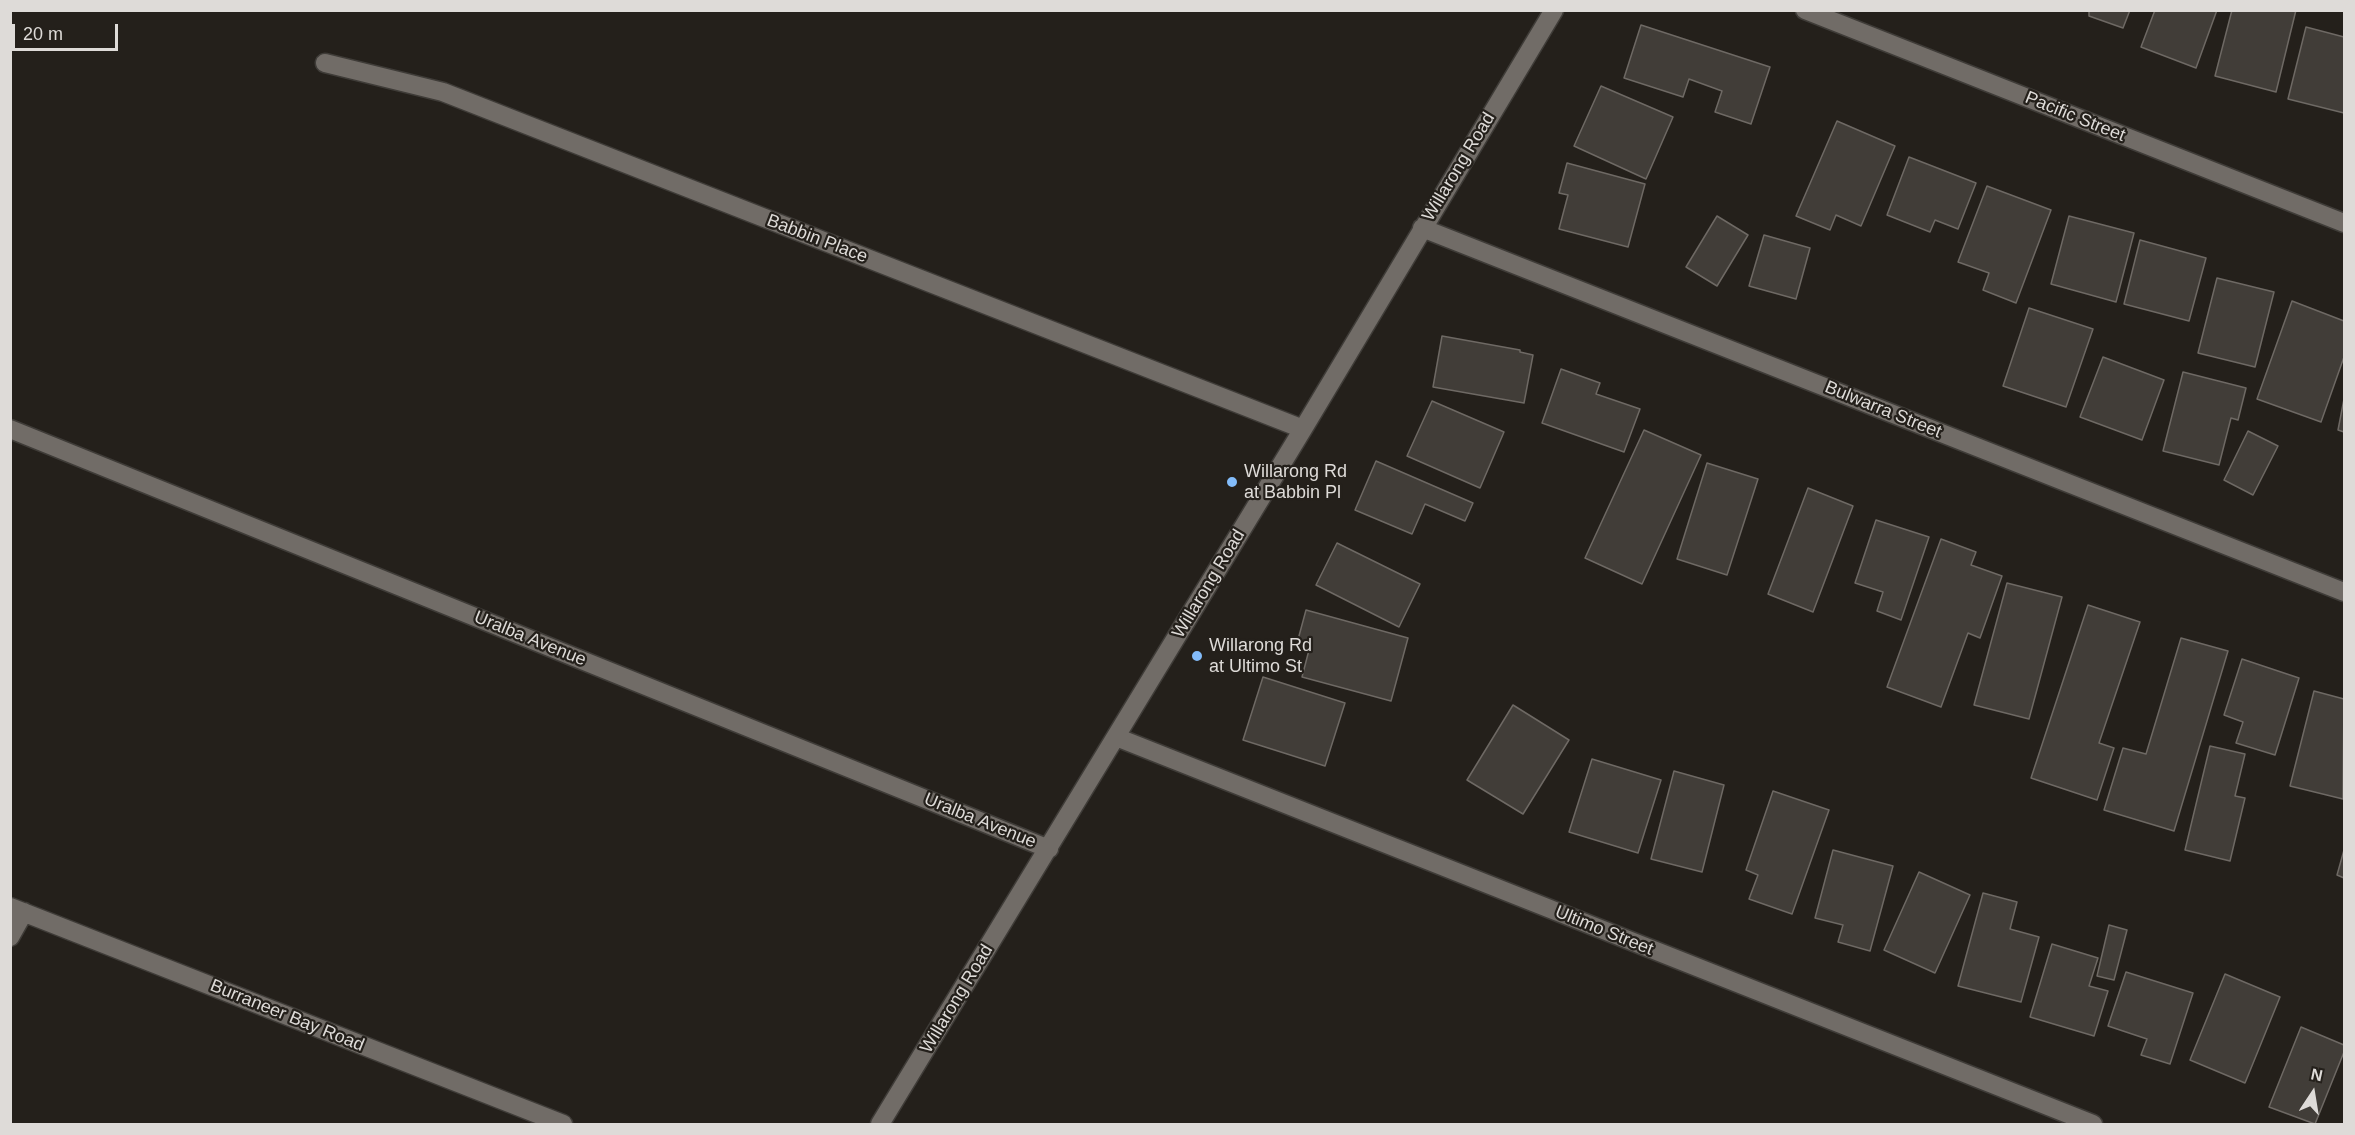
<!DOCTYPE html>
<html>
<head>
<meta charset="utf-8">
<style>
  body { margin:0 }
  #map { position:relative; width:2355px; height:1135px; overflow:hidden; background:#24201b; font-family:Helvetica,sans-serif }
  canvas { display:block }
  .frame { position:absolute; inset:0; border:12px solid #dedbd8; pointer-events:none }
  .north { position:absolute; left:2283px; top:1063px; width:60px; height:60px; -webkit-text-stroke:4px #24201b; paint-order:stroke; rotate:12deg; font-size:16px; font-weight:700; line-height:24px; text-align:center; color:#dedbd8 }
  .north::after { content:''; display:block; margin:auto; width:21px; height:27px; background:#dedbd8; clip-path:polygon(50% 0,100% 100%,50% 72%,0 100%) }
  .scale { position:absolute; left:12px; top:24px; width:106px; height:27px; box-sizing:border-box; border:3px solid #dedbd8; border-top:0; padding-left:8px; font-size:18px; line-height:21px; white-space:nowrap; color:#dedbd8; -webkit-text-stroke:4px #24201b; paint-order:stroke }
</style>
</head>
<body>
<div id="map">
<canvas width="2355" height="1135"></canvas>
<div class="frame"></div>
<div class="north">N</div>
<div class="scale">20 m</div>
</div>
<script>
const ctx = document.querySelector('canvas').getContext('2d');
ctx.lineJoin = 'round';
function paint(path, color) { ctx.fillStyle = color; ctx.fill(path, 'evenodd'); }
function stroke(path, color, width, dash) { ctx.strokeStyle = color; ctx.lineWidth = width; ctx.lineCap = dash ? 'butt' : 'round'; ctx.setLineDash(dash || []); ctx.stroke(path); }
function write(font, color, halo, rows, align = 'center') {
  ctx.font = font + ' Helvetica,sans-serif'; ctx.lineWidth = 4.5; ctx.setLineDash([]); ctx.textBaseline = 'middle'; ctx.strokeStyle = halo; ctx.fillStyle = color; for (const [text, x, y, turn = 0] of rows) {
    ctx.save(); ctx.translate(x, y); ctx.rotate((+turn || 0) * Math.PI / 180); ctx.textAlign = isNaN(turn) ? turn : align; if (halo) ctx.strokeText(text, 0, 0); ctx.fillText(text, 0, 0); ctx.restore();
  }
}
const building = new Path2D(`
  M2089,10H2130L2123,28L2089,16Z
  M2155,10H2217L2196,68L2141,47Z
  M2232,10H2296L2276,92L2215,76Z
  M1641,25L1770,67L1751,124L1715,112L1722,91L1689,79L1683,97L1624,78Z
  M2306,27L2344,37V113L2288,99Z
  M1601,86L1673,117L1646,179L1574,146Z
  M1837,121L1895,146L1861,226L1836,215L1830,230L1796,216Z
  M1909,157L1976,183L1958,229L1935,220L1930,232L1887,215Z
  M1567,163L1645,184L1628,247L1559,229L1568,195L1559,193Z
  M1987,186L2051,210L2016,303L1983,290L1989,273L1958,262Z
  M1717,216L1748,235L1717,286L1686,267Z
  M2069,216L2134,233L2116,302L2051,284Z
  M1764,235L1810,248L1796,299L1749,286Z
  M2140,240L2206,258L2189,321L2124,304Z
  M2217,278L2274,292L2255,367L2198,353Z
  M2292,301L2344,321V357L2321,422L2257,399Z
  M2029,308L2093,329L2066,407L2003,386Z
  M1442,336L1520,350V352L1533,355L1524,403L1433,387Z
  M2103,357L2164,380L2142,440L2080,417Z
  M1561,369L1600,383L1596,394L1640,409L1624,452L1542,423Z
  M2183,372L2246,388L2238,420L2231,418L2219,465L2163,451Z
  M2344,399V432L2338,430Z
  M1432,401L1504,432L1480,488L1407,456Z
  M1644,430L1701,455L1642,584L1585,558Z
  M2248,431L2278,446L2253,495L2224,480Z
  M1376,461L1473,503L1465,521L1425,504L1412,534L1355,510Z
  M1707,463L1758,479L1727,575L1677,559Z
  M1808,488L1853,506L1813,612L1768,594Z
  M1876,520L1929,537L1901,620L1877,611L1883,592L1855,583Z
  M1941,539L1976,552L1971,565L2002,576L1980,638L1968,633L1941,707L1887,687Z
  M1337,543L1420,584L1399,627L1316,585Z
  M2007,583L2062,597L2029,719L1974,705Z
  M2088,605L2140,622L2099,743L2114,748L2097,800L2031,778Z
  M1306,610L1408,638L1391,701L1302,677L1309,650L1296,647Z
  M2181,638L2228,651L2174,831L2104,810L2123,748L2146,754Z
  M2242,659L2299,678L2275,755L2236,743L2243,722L2224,715Z
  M1263,677L1345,703L1325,766L1243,740Z
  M2314,691L2344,699L2343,799L2290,786Z
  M1513,705L1569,740L1523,814L1467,780Z
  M2210,746L2245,754L2235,796L2245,798L2230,861L2185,850Z
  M1592,759L1661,780L1638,853L1569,832Z
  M1674,771L1724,785L1702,872L1651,859Z
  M1773,791L1829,810L1792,914L1749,899L1758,875L1746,870Z
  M1833,850L1893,866L1870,951L1838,942L1843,925L1815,918Z
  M2344,850V878L2337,875Z
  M1919,872L1970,895L1935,973L1884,950Z
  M1983,893L2017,902L2010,929L2039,937L2021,1002L1958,986Z
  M2109,925L2127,930L2114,980L2097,976Z
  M2052,944L2098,958L2089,986L2108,991L2094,1036L2030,1017Z
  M2126,972L2193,993L2170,1064L2141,1055L2147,1039L2108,1026Z
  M2225,974L2280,997L2245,1083L2190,1060Z
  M2301,1027L2344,1045V1052L2315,1124L2269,1107Z`);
const minor = new Path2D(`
  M1805,10L2344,223
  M325,63L443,92L1303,429
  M1422,228L2344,592
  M10,429L1049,849
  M1116,737L2093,1124
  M10,907L563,1124
  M10,937L24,912
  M880,1124L1303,429L1554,10`);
const markers = [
  [1232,482,6,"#83bcfa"],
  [1197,656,6,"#83bcfa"]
];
const streetNames = [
  ["Pacific Street",2075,117,22],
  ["Willarong Road",1459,167,-59],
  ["Babbin Place",817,239,21],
  ["Bulwarra Street",1883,410,22],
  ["Willarong Road",1209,584,-59],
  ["Uralba Avenue",530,639,22],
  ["Uralba Avenue",980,821,22],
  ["Ultimo Street",1604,931,22],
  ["Willarong Road",957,999,-59],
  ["Burraneer Bay Road",287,1016,22]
];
const poiNames = [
  ["Willarong Rd",1244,472],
  ["at Babbin Pl",1244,493],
  ["Willarong Rd",1209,646],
  ["at Ultimo St",1209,667]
];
paint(building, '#413d38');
stroke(building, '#6e6964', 1.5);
stroke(minor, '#3f3c38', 21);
stroke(minor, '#716c67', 18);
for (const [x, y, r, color] of markers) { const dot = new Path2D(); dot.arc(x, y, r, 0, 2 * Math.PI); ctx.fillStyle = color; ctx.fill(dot); stroke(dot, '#24201b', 2); }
write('18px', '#dedbd8', '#24201b', streetNames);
write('18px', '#dedbd8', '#24201b', poiNames, 'left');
</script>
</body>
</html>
